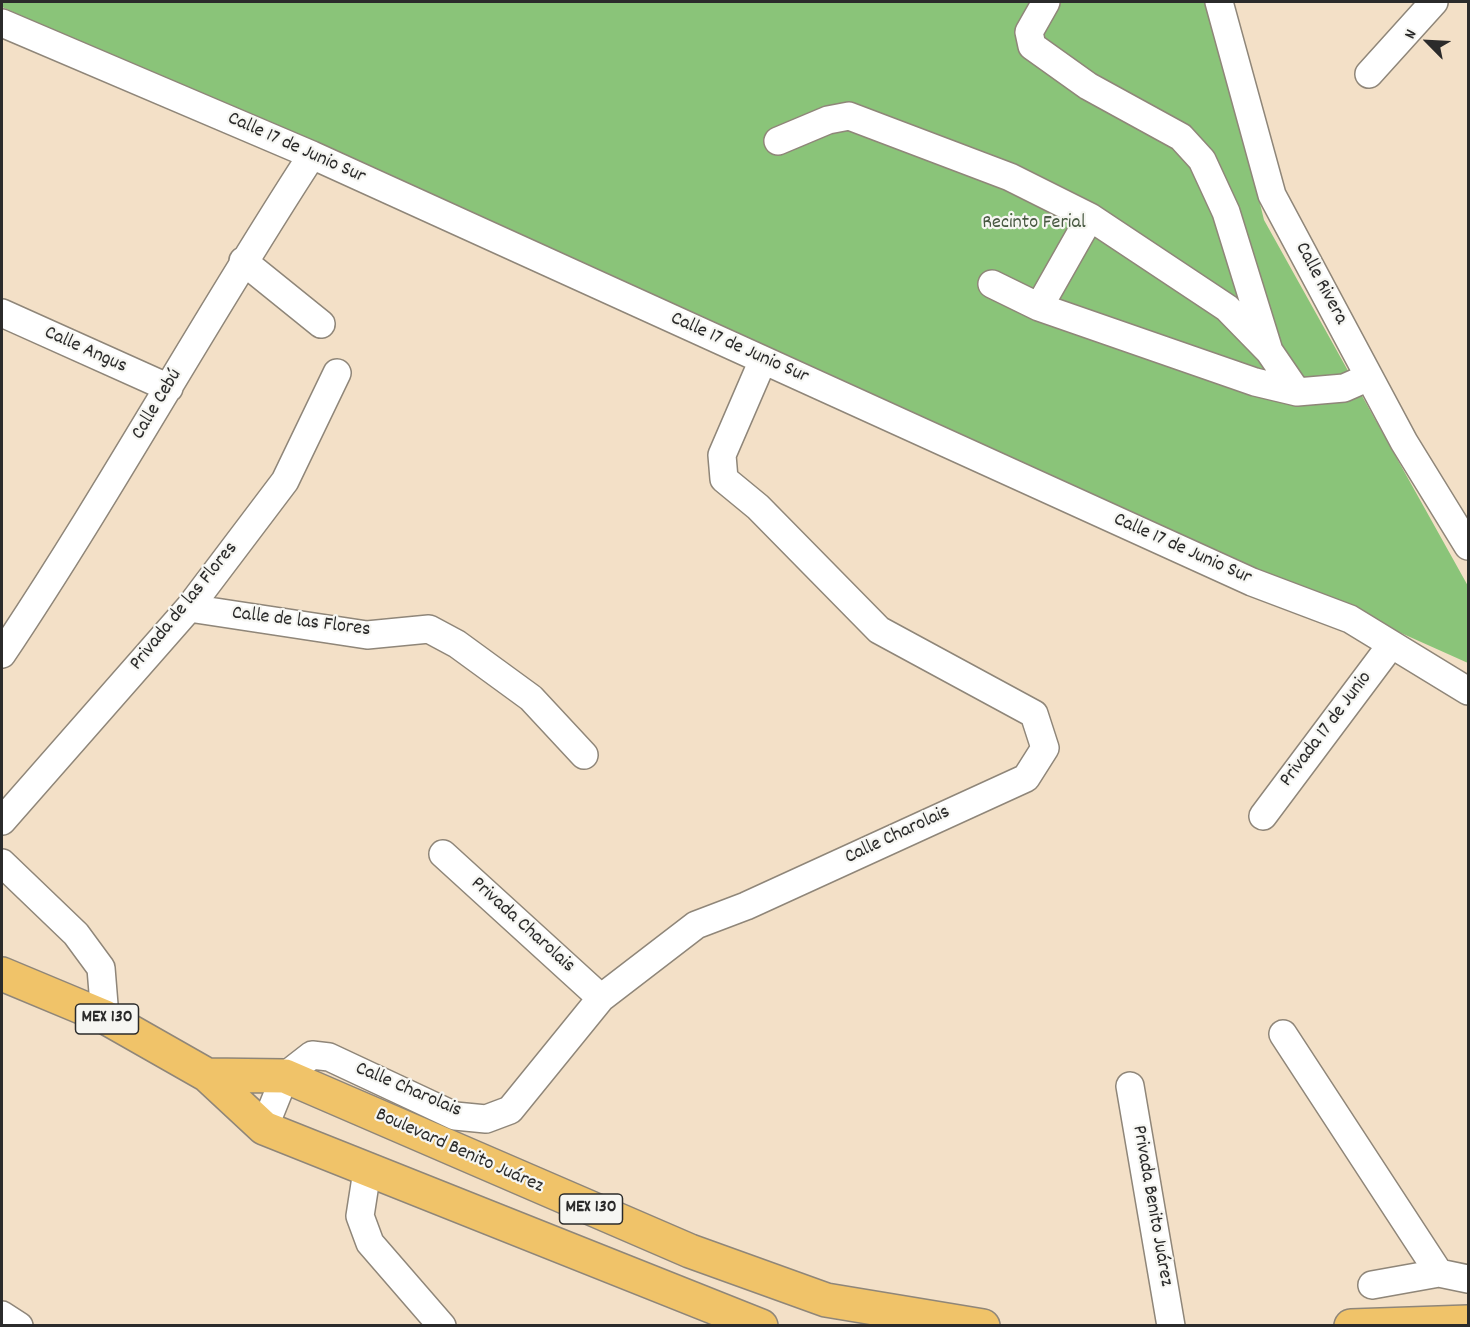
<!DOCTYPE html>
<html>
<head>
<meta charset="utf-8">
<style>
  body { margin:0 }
  #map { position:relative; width:1470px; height:1327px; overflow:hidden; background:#f3e0c7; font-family:Dekko,sans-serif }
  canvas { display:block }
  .frame { position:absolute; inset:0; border:3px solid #2b2b2b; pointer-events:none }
  .north { position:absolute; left:1398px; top:12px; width:60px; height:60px; -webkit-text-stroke:4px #f6f6f2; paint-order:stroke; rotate:294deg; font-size:16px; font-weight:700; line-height:24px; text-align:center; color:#2b2b2b }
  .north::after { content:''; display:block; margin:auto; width:21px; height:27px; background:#2b2b2b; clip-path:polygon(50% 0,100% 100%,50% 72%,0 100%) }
</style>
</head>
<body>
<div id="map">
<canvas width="1470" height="1327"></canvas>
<div class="frame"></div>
<div class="north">N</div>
</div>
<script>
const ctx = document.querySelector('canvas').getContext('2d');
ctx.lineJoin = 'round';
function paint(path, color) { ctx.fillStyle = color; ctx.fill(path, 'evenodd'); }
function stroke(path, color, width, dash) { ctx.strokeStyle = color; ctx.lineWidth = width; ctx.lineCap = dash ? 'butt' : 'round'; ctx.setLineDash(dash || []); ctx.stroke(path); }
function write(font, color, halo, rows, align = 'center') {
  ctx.font = font + ' Dekko,sans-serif'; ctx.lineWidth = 4.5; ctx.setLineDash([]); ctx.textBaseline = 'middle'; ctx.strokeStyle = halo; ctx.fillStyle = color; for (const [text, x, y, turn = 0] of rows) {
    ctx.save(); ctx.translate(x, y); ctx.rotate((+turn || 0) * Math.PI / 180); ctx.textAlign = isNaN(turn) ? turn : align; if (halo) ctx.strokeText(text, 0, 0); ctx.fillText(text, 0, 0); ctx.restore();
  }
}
const green = new Path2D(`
  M2,2H1211L1264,220L1468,586V663L2,7Z`);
const minor = new Path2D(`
  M1046,2L1029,32L1032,46L1088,86L1181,137L1202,160L1226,212L1269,351
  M1219,2L1272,195L1404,442L1468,546
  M2,23L312,155L1252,582L1350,619L1468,691
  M1369,74L1434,2
  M778,141L828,120L849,116L1010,177L1090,217L1039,307
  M1090,217L1227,308L1269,351L1297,392
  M243,261L321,324
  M992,284L1039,307L1255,382L1297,392L1344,388L1369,377
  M2,313L169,388
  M189,608L367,635L429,629L457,644L531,698L584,755
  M2,654C111,491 205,319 312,155
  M1263,816L1391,645
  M2,821L189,608L285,481L337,373
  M443,854L601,998
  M2,863L76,934L101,968L105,1017
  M1283,1034L1439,1273
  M1130,1086L1171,1326
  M264,1128L285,1076L312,1055L329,1057L455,1116L486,1119L510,1110L601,998L696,925L746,906L1026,778L1045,748L1034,714L879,630L758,507L724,479L722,455L763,360
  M367,1171L360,1216L370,1243L442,1326
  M1372,1285L1439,1273L1468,1279
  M2,1315L19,1326`);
const major = new Path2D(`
  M2,974L105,1017L207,1075L264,1128L761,1326
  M207,1075L285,1076L690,1251L826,1300L983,1326
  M1351,1326L1468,1322`);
const shields = [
  [107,1019,63],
  [591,1209,63]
];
const shieldNames = [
  ["MEX 130",107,1019],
  ["MEX 130",591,1209]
];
const streetNames = [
  ["Calle 17 de Junio Sur",296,149,24],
  ["Calle Rivera",1320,284,62],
  ["Calle 17 de Junio Sur",739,349,24],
  ["Calle Angus",85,351,24],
  ["Calle Cebú",158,405,-59],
  ["Calle 17 de Junio Sur",1182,550,24],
  ["Privada de las Flores",185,607,-51],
  ["Calle de las Flores",301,623,7],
  ["Privada 17 de Junio",1327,730,-53],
  ["Calle Charolais",898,836,-25],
  ["Privada Charolais",522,926,42],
  ["Calle Charolais",408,1091,23],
  ["Boulevard Benito Juárez",459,1152,24],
  ["Privada Benito Juárez",1151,1206,80]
];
const parkNames = [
  ["Recinto Ferial",1034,224]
];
paint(green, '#8ac479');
stroke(minor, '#8f8679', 30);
stroke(major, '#8f8679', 36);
stroke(minor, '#fff', 27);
stroke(major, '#f0c369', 33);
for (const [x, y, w] of shields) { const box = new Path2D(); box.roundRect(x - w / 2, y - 15, w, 30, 4.5); ctx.fillStyle = '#f6f6f2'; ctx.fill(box); stroke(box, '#2b2b2b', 1.5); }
write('bold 18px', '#2b2b2b', null, shieldNames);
write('20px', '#2b2b2b', '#f6f6f2', streetNames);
write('20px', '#485942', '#f6f6f2', parkNames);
</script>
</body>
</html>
